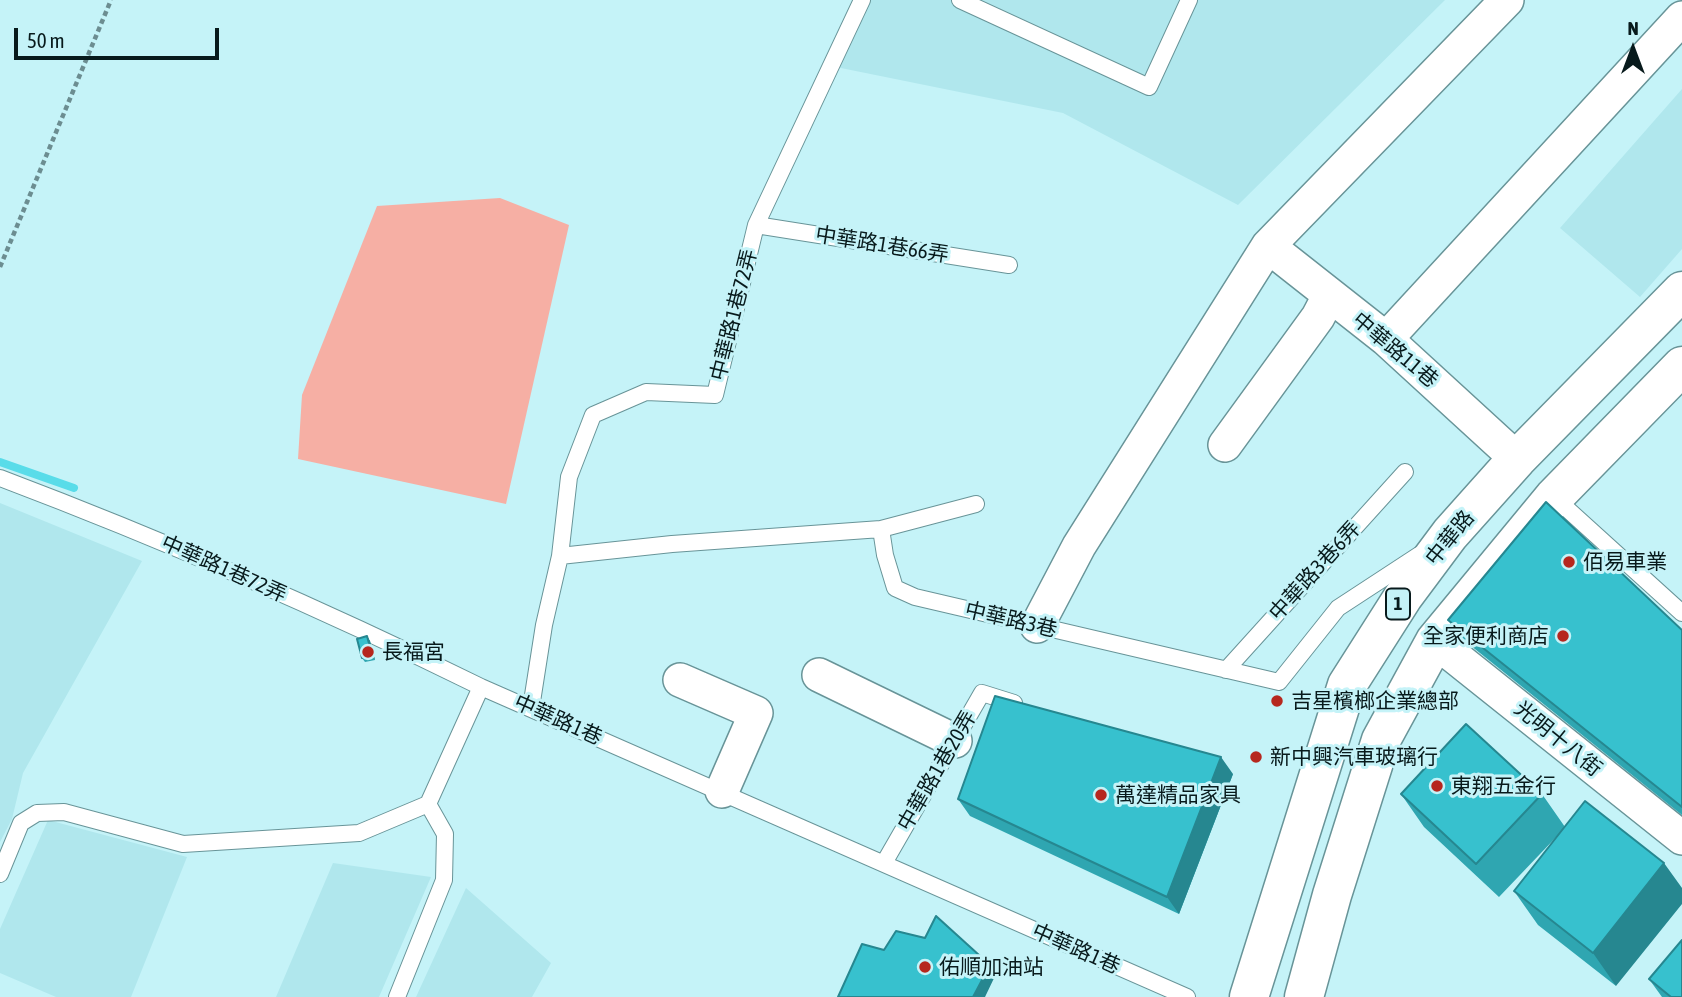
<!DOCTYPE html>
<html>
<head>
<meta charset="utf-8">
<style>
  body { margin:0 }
  #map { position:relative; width:1682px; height:997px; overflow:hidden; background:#c5f3f8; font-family:"Asap Condensed",sans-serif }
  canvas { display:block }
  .north { position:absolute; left:1598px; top:14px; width:70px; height:70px; -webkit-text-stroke:5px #c5f3f8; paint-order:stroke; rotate:0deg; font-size:19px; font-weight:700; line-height:28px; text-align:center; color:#081a1c }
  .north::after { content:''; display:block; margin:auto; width:24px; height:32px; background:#081a1c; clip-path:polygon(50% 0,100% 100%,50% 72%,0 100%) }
  .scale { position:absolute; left:14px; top:28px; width:205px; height:32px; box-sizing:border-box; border:4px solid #081a1c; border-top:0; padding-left:9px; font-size:21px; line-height:24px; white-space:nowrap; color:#081a1c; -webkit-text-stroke:5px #c5f3f8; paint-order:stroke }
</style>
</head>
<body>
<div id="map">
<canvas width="1682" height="997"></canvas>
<div class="north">N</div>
<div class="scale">50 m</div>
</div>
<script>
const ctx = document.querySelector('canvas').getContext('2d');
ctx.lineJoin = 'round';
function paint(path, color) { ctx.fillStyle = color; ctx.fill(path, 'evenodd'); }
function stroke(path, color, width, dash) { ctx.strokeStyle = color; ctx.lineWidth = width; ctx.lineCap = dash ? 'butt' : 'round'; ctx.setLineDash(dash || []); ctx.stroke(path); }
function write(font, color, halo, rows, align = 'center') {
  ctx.font = font + ' "Asap Condensed","Noto Sans TC",sans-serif'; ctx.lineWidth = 6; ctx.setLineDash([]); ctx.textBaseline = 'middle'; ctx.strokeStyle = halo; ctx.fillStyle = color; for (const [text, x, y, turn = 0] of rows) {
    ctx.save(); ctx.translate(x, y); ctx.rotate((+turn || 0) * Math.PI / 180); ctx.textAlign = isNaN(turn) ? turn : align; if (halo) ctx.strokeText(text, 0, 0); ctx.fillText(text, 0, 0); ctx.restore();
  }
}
const built = new Path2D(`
  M864,0H1445L1238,205L1063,113L831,66Z
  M1682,89V249L1640,297L1560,228Z
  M0,503L142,561L23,773L12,819L0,842Z
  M48,820L187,857L131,997H56L0,973V929Z
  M333,863L431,877L379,997H276Z
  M466,888L551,963L532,997H416Z`);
const green = new Path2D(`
  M500,198L569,225L506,504L298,459L302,395L377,206Z`);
const stream = new Path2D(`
  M0,462L74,488`);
const path = new Path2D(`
  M0,267L111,0`);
const lane = new Path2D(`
  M960,0L1149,87L1189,0
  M756,225L1009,265
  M0,478C164,540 324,610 481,687L1187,997
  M1554,497L1682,613
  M881,529L885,555L895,588L915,597L1279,682L1338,608L1419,555
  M560,556L672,544L881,529L976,504
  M1226,670L1405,472
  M531,708L544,625L560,556L569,477L593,415L646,392L715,395L756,225L862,0
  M884,863L982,693L1014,703
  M0,874L21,823L37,813L64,812L183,844L359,833L428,804L481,687
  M397,997L444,880L445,834L428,804`);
const street = new Path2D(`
  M1268,246L1386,339L1517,459
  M1386,339L1682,18
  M1225,445L1318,317L1329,296
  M1037,626L1079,546L1268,246L1507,0
  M1435,641L1682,838
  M819,675L955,741
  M680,680L756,713L722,791`);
const primary = new Path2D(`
  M1249,997L1347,685L1403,597L1450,534L1517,459L1682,291
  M1304,997L1332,895L1381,740L1435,641L1554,497L1682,366`);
const wall = new Path2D(`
  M1448,620L1682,630V815L1460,637Z
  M367,636L370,641L375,660L365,662L362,658Z
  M1233,774L1179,914L970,816L958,799Z
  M1401,794H1542L1565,827L1616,986L1538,925L1514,891L1560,833L1499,897L1424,827Z
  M1649,979L1682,997H1662Z`);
const shadedWall = new Path2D(`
  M367,636L370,641L375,660L372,655Z
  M1221,757L1233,774L1179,914L1167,897Z
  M1664,863L1682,888V904L1616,986L1593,953Z
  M990,965L996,974L985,997H973Z`);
const building = new Path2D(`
  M1546,502L1682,630V807L1448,620Z
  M367,636L372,655L362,658L357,639Z
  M995,696L1221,757L1167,897L958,799Z
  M1466,724L1542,794L1476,864L1401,794Z
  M1585,801L1664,863L1593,953L1514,891Z
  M936,916L990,965L973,997H838L862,944L884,950L896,931L925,938Z
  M1682,940V997H1671L1649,979Z`);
const markers = [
  [1569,562,7,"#b6271e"],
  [1563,636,7,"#b6271e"],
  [368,652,7,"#b6271e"],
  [1277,701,7,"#b6271e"],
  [1256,757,7,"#b6271e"],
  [1437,786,7,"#b6271e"],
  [1101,795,7,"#b6271e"],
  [925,967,7,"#b6271e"]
];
const shields = [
  [1398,604,24]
];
const shieldNames = [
  ["1",1398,604]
];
const streetNames = [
  ["中華路1巷66弄",882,245,9],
  ["中華路1巷72弄",734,315,-76],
  ["中華路11巷",1395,350,40],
  ["中華路",1450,538,-51],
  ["中華路1巷72弄",224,569,24],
  ["中華路3巷6弄",1315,571,-48],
  ["中華路3巷",1011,620,13],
  ["中華路1巷",558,720,24],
  ["光明十八街",1558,739,39],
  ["中華路1巷20弄",937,771,-60],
  ["中華路1巷",1076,949,24]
];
const poiNames = [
  ["佰易車業",1583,562],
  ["全家便利商店",1549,636,"right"],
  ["長福宮",382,652],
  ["吉星檳榔企業總部",1291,701],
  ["新中興汽車玻璃行",1270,757],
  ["東翔五金行",1451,786],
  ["萬達精品家具",1115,795],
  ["佑順加油站",939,967]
];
paint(built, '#b0e7ed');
paint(green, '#f6afa4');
stroke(stream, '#59dce9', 8);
stroke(lane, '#689498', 18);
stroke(street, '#689498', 36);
stroke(primary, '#689498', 41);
stroke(path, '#6c8d91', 4.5, [5, 3.5]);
stroke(lane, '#fff', 16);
stroke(street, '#fff', 33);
stroke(primary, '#fff', 38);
paint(wall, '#2fa6b1');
paint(shadedWall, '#268790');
paint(building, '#37c1ce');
stroke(building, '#268790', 2);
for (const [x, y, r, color] of markers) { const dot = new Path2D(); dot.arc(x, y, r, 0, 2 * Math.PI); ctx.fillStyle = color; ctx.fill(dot); stroke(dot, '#c5f3f8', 2.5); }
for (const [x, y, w] of shields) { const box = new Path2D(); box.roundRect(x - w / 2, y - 15.5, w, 31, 5); ctx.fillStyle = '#c5f3f8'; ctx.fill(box); stroke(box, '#081a1c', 2); }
write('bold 19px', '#081a1c', null, shieldNames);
write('21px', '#081a1c', '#c5f3f8', streetNames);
write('21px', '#081a1c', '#c5f3f8', poiNames, 'left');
</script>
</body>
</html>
